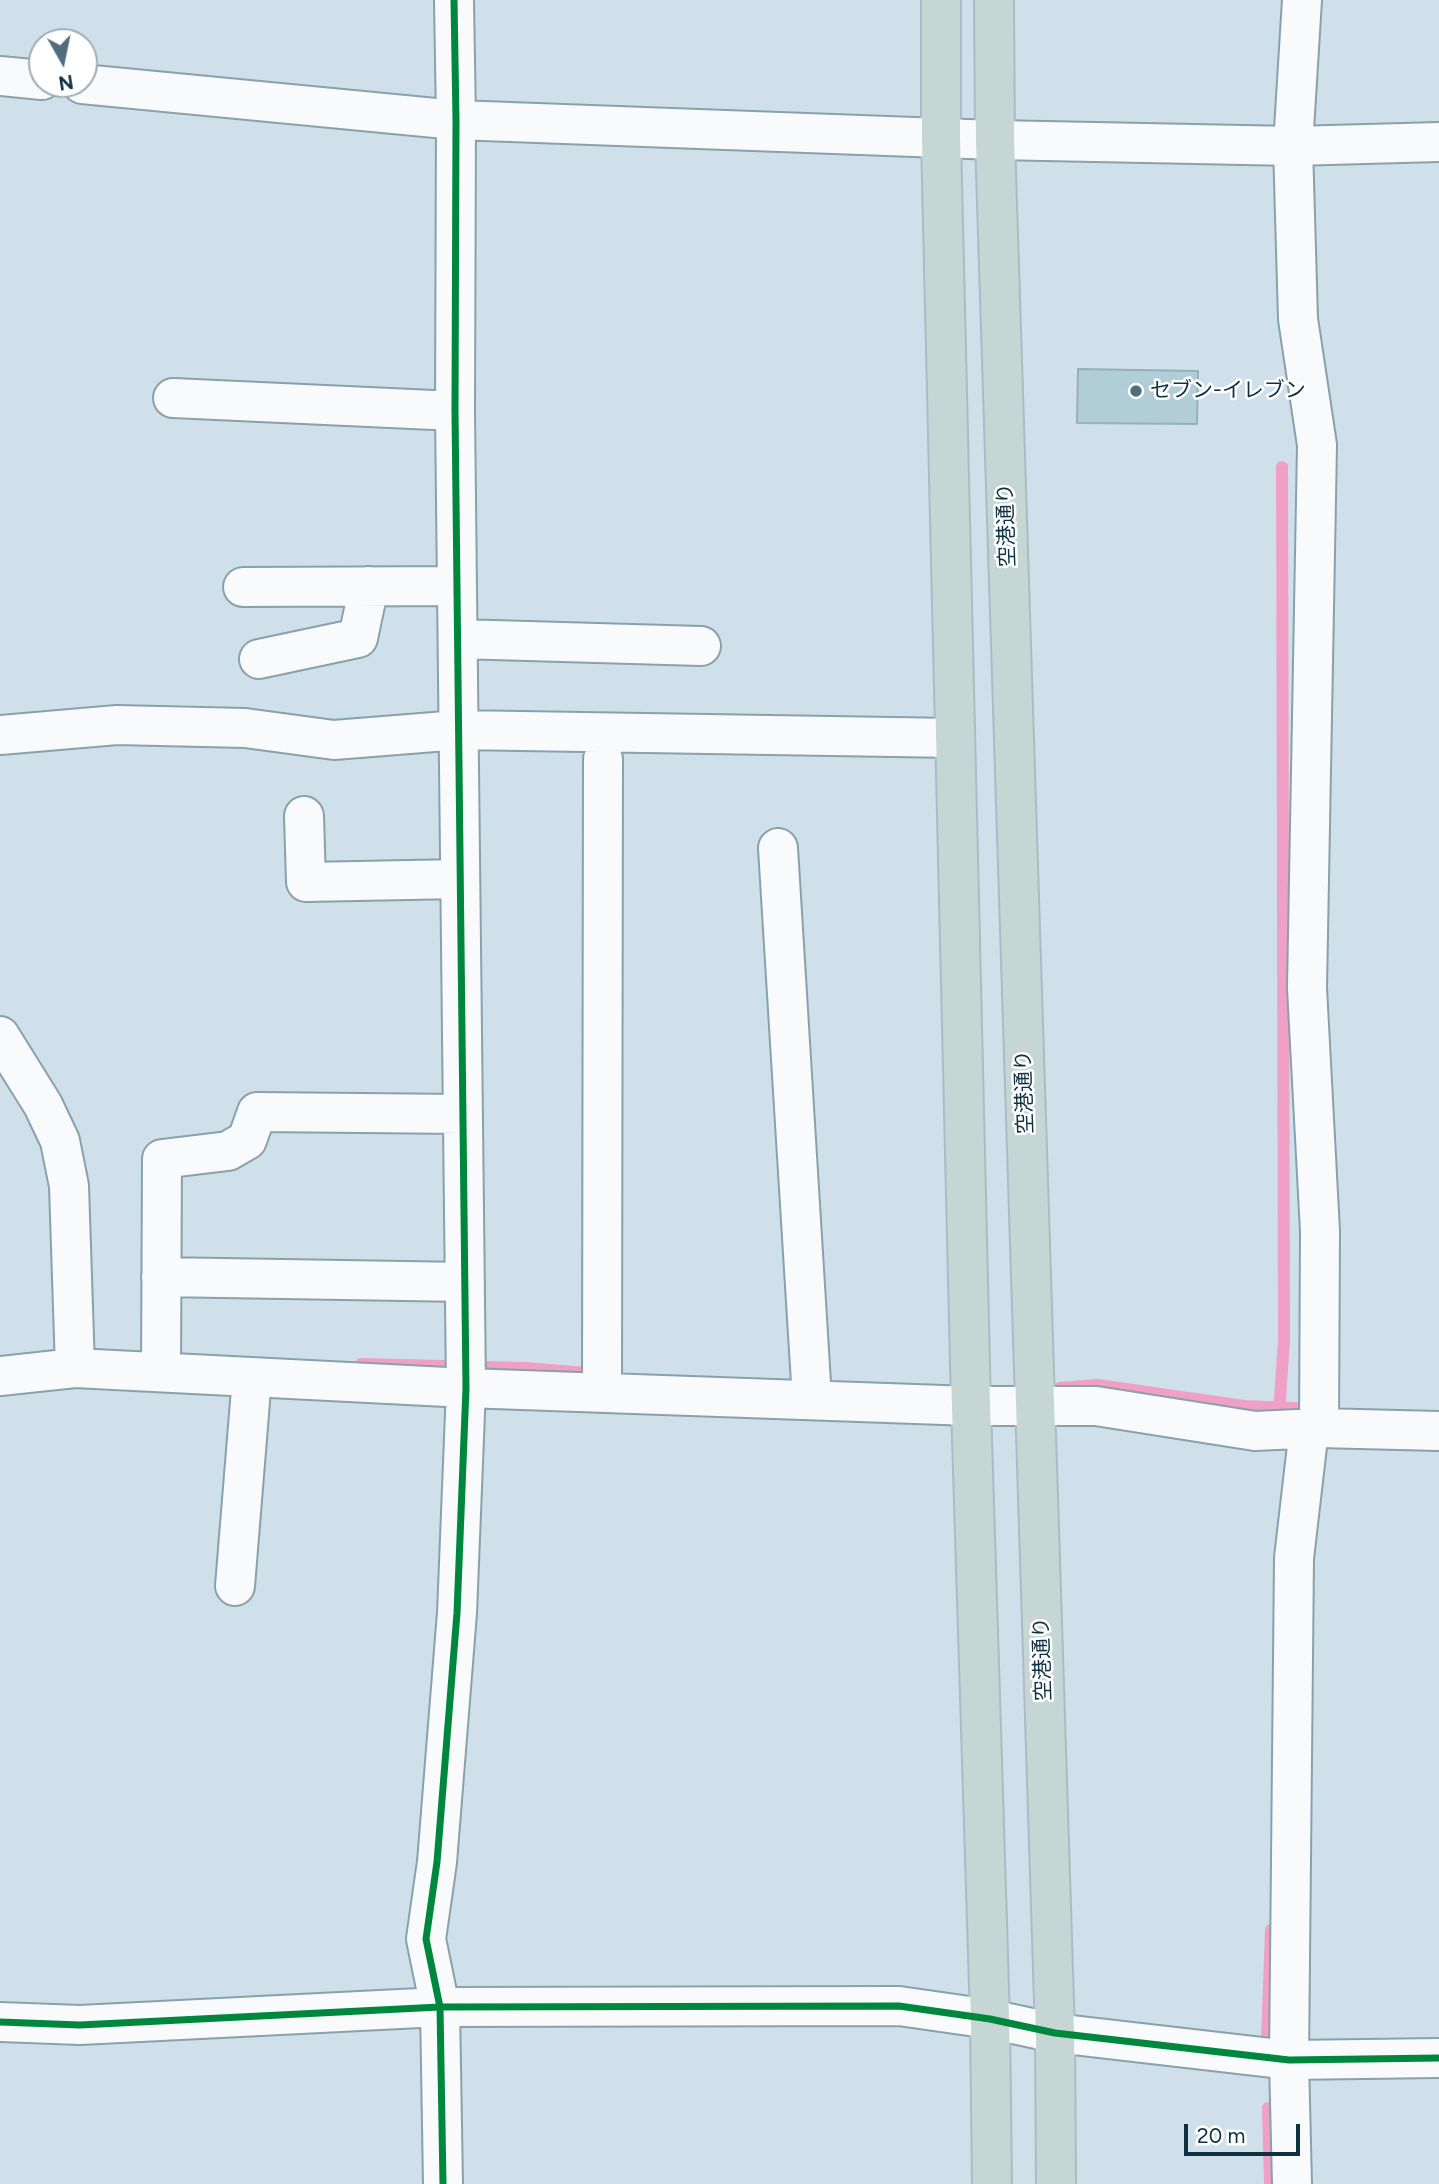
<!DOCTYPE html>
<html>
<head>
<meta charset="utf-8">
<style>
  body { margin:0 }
  #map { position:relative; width:1439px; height:2184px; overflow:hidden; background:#d0e0eb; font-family:Figtree,sans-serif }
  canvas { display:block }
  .north { position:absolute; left:28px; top:28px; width:70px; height:70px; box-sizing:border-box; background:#fff; border:2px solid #9fadb4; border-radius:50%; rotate:171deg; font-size:19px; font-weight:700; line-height:28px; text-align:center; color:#0e3143 }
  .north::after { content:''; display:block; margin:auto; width:24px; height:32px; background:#526e7e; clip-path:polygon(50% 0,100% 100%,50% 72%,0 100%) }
  .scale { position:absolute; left:1184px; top:2124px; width:116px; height:32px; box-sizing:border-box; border:4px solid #0e3143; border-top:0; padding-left:9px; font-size:21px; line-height:24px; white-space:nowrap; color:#0e3143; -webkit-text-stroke:5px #fff; paint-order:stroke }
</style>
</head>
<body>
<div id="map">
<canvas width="1439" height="2184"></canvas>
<div class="north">N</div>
<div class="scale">20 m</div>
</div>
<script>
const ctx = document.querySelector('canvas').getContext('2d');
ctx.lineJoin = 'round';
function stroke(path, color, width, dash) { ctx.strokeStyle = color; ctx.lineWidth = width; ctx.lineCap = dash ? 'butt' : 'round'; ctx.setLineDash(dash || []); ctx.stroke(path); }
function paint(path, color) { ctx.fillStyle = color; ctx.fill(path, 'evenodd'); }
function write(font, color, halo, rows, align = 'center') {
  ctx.font = font + ' Figtree,"Noto Sans JP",sans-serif'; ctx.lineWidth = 5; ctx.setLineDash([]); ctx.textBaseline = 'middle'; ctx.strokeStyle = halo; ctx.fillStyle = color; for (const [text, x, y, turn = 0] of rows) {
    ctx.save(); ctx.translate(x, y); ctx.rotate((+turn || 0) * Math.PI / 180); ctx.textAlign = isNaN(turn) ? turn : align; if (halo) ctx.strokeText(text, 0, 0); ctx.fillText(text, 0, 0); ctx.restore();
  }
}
const stream = new Path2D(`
  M361,1364L526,1368L598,1374
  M1060,1388L1098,1385L1244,1406L1316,1409
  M1279,1414L1284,1340L1282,467
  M1267,2039L1271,1930
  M1268,2108L1270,2184`);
const building = new Path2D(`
  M1078,369L1198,371L1197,424L1077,423Z`);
const minor = new Path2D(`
  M1302,0L1293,146L1298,319L1317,445L1307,988L1320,1231L1319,1428
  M0,76L42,80
  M82,84L456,120L995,140L1293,146L1439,142
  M173,398L455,411
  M243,587L457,586
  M458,639L701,646
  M259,659L358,638L369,586
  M0,735L117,725L245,728L334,740L459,730L955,738
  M304,816L306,882L460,879
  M778,848L812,1399
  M0,1036L43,1105L60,1141L69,1186L75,1368
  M161,1277L465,1282
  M161,1372L162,1159L228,1151L247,1140L257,1112L463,1114
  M0,1376L75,1368L466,1388L971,1406H1096L1255,1431L1319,1428L1439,1431
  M602,1393L603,759
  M235,1586L252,1377
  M0,2022L80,2025L440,2007L899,2006L990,2019L1055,2033L1289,2060L1439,2058
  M443,2184L440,2007L426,1939L437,1862L457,1613L466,1388L455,411L456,120L454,0
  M1292,2184L1289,2060L1294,1558L1309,1429`);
const highway = new Path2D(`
  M941,0V139L971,1406L990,2019L992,2184
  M994,0L995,140L1055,2033L1056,2184`);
const cycleway = new Path2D(`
  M0,2022L80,2025L440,2007L899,2006L990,2019L1055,2033L1289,2060L1439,2058
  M443,2184L440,2007L426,1939L437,1862L457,1613L466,1388L455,411L456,120L454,0`);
const markers = [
  [1136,391,7,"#526e7e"]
];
const poiNames = [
  ["セブン-イレブン",1150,391]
];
const streetNames = [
  ["空港通り",1007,525,-92],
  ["空港通り",1025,1092,-92],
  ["空港通り",1043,1659,-92]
];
stroke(stream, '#f09fc5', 12);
paint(building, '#b1cdd6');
stroke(building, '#94b0ba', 2);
stroke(minor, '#89a0ad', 42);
stroke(highway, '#acbbc4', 42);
stroke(minor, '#f8fafc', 38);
stroke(highway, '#c5d6d4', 38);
stroke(cycleway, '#00873e', 7);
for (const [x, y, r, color] of markers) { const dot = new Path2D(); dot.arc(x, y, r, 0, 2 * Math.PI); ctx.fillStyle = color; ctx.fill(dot); stroke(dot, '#fff', 2.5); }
write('21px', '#0e3143', '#fff', poiNames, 'left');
write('21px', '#0e3143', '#fff', streetNames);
</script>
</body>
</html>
